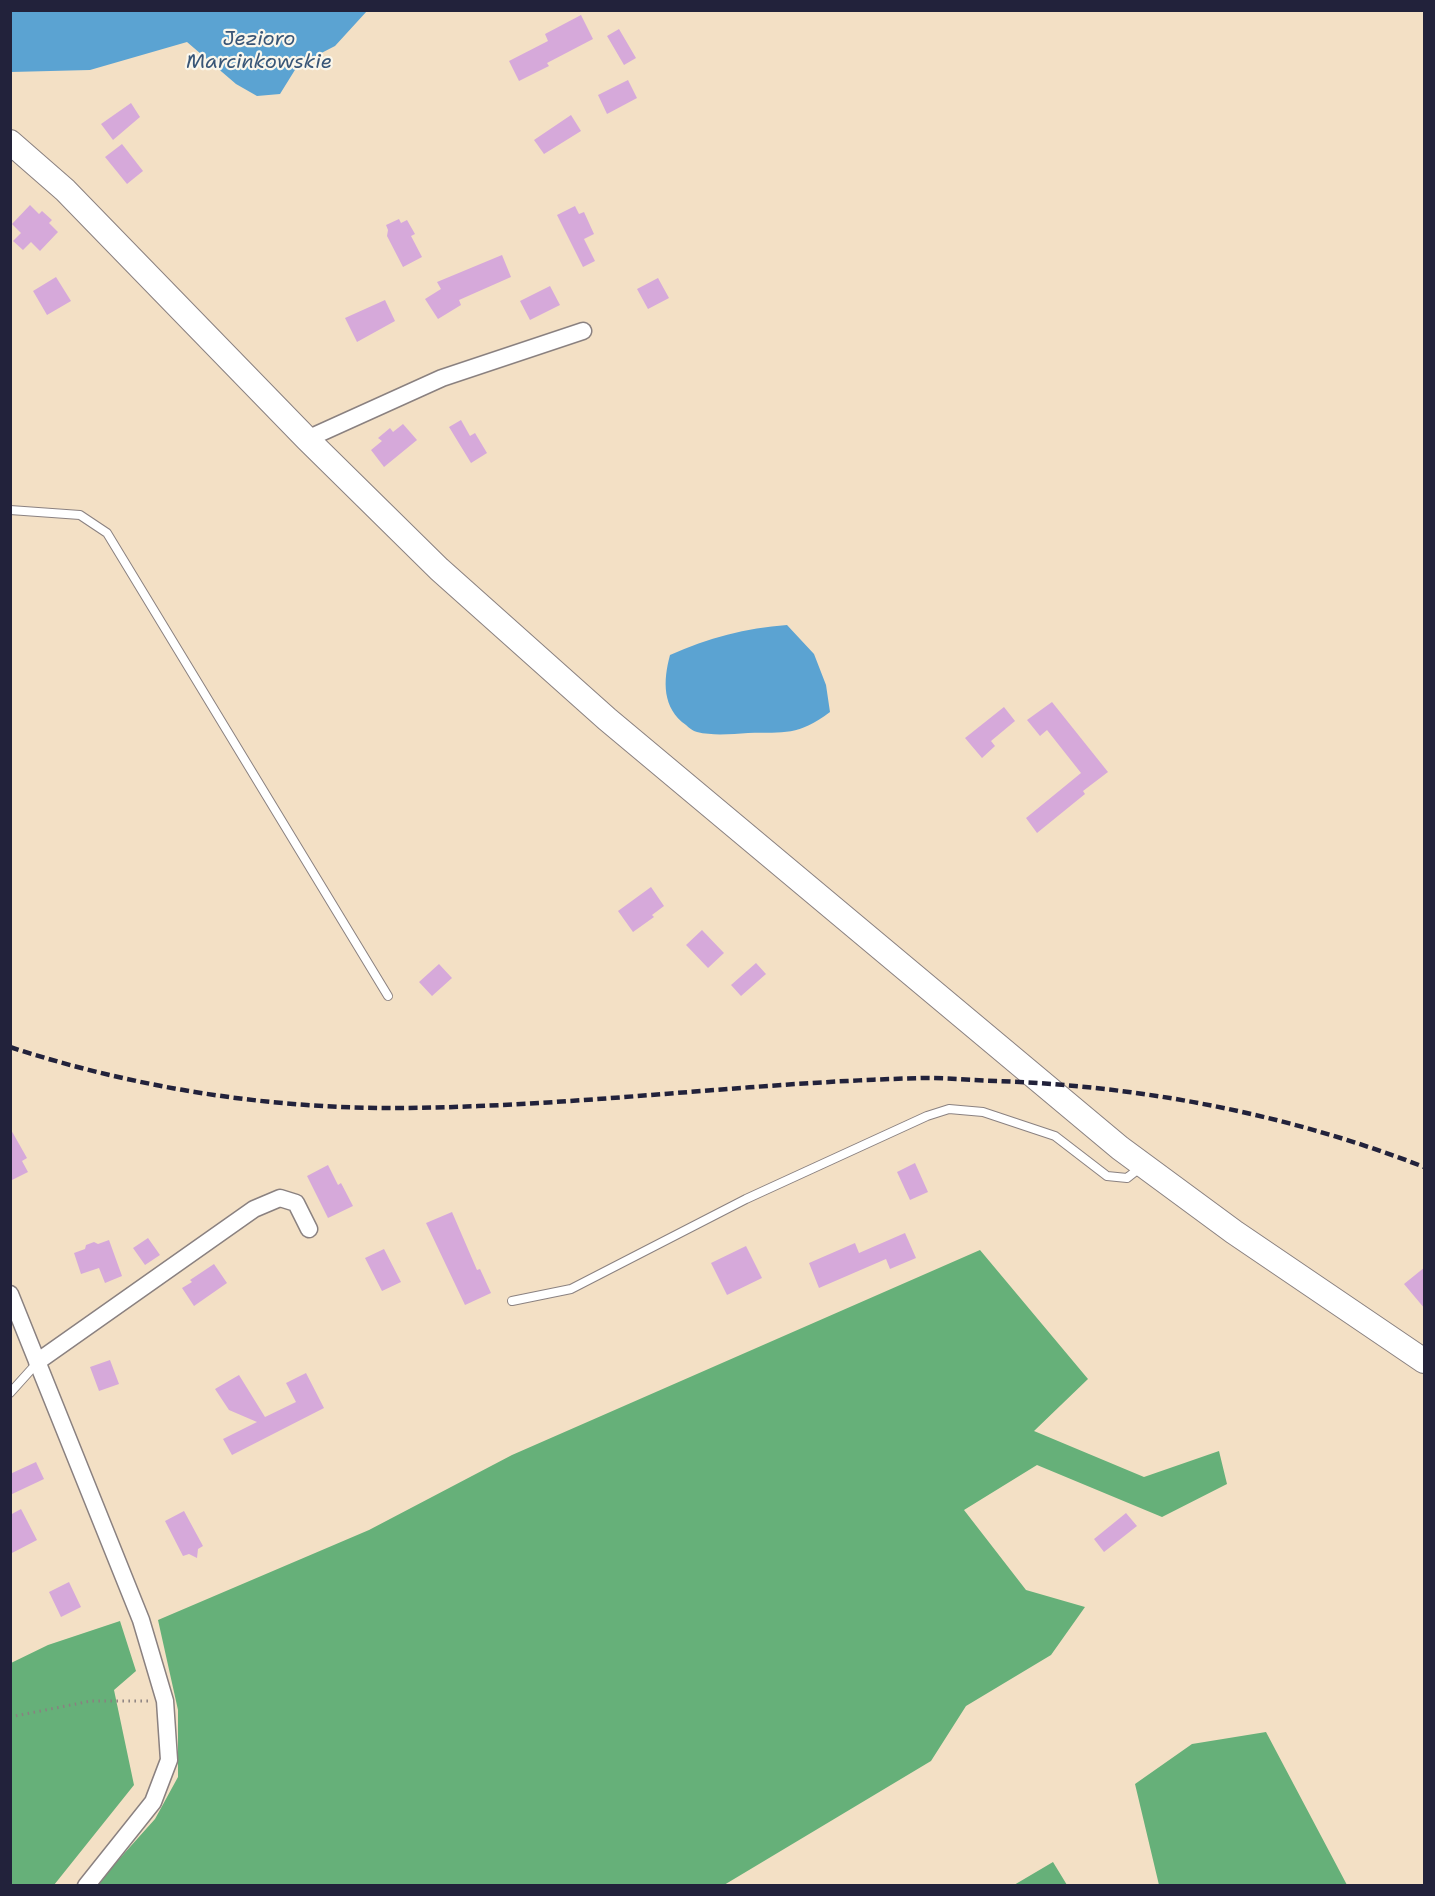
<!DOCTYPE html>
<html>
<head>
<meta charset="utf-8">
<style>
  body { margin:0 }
  #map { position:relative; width:1435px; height:1896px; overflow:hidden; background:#f3e0c5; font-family:"Shantell Sans",sans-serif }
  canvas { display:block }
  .frame { position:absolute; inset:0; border:12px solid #22223b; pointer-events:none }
</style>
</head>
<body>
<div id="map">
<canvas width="1435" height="1896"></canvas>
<div class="frame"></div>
</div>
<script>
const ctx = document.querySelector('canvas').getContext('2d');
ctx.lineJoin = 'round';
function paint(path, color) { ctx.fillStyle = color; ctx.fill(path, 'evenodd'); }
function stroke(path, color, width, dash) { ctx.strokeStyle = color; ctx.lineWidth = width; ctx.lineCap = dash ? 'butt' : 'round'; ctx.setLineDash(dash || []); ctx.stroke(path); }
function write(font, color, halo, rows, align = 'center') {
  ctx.font = font + ' "Shantell Sans",sans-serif'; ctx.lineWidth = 4.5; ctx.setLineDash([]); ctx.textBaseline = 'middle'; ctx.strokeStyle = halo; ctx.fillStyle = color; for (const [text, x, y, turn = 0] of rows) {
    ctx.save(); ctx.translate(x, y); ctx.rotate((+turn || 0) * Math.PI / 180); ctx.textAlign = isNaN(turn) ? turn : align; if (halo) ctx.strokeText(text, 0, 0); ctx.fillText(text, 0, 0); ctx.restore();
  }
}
const forest = new Path2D(`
  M980,1250L1088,1379L1034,1431L1144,1477L1219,1451L1227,1484L1162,1517L1037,1465L964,1510L1026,1590L1085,1607L1051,1655L966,1706L931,1761L724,1885L95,1886L155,1819L178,1777V1710L158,1620L369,1530L512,1455Z
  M120,1621L136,1671L114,1690L134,1785L54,1885H11V1663L48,1645Z
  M1266,1732L1347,1885H1159L1135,1784L1192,1744Z
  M1053,1862L1067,1885H1014Z`);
const water = new Path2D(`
  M10,11L11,10L367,11L335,46L298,65L280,94L257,96L236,84L187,42L90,70L11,72Z
  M787,625L814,654L826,685L830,712C798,736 785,732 748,733C732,734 713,736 697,732C693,731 689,728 686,725C662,708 663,681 670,655C708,638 746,628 787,625Z`);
const building = new Path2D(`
  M581,15L593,39L547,63L549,66L519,81L509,61L548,41L545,34Z
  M619,29L636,58L624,65L607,36Z
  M628,80L637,98L607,114L598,95Z
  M131,103L140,117L113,140L101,124Z
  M571,115L581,131L544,154L534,140Z
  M122,144L143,171L127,184L105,157Z
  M30,205L39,214L42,211L52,220L49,223L58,232L40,251L31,242L23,250L13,241L21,233L12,224Z
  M575,206L579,214L584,212L594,234L584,239L595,261L583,267L557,215Z
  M399,219L401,223L407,220L415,234L411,236L422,257L403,267L387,236L388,230L386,225Z
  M502,255L511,277L459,300L461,305L438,319L425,299L441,289L437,282Z
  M56,277L71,301L47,315L33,291Z
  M658,278L669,298L648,309L637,289Z
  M550,286L560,305L530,320L520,301Z
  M385,300L395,321L357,342L345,318Z
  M461,420L470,436L475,433L487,453L471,463L449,427Z
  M403,424L417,440L384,467L371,450L382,441L378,438L390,428L393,432Z
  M1052,702L1108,772L1083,791L1085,794L1037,833L1026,818L1081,773L1047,730L1040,736L1027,720Z
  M1004,707L1015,721L991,741L995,746L982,758L965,738Z
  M651,887L664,906L652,915L654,917L633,932L618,911Z
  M702,930L724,953L708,968L686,945Z
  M756,963L766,974L741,996L731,985Z
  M439,964L452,978L432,996L419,982Z
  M10,1128L27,1158L22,1161L28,1172L10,1181Z
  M915,1163L928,1192L910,1200L897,1172Z
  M328,1165L338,1185L341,1183L353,1206L328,1218L307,1176Z
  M452,1212L477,1270L480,1269L491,1293L465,1305L426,1223Z
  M905,1233L916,1258L890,1269L886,1259L819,1288L809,1263L855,1243L859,1253Z
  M148,1238L160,1255L145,1265L133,1248Z
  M109,1240L122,1276L105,1283L99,1268L81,1274L74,1253L85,1249L86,1245L94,1242L98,1244Z
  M746,1246L762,1278L727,1295L711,1263Z
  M384,1249L401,1282L382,1291L365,1258Z
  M214,1264L227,1283L194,1306L182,1288L192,1282L190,1280Z
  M1425,1267V1309L1404,1284Z
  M110,1360L119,1384L99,1391L90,1367Z
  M306,1373L324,1408L232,1455L223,1439L257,1422L229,1410L215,1389L239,1375L265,1417L296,1402L286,1383Z
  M36,1462L44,1479L10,1495V1474Z
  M21,1509L37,1540L10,1554V1515Z
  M184,1511L203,1546L198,1549L197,1558L189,1554L183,1556L165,1521Z
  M1126,1513L1137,1526L1104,1552L1094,1539Z
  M69,1582L81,1607L61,1617L49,1592Z`);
const path = new Path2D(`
  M10,1717L91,1701H148`);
const lane = new Path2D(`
  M10,510L80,515L107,533L388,996
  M512,1301L571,1289L746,1199L927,1116L949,1109L983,1112L1055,1136L1107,1176L1127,1178L1141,1167
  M10,1393L37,1363`);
const street = new Path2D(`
  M307,439L442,378L583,331
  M10,1294L141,1620L165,1701L169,1760L153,1802L86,1886
  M37,1362L254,1209L280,1198L296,1203L309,1229`);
const secondary = new Path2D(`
  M10,142L65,190L307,439L439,569L607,719L1120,1148L1234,1232L1424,1361`);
const rail = new Path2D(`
  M10,1047C135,1088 269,1109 400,1108C575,1107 749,1082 924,1078C948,1078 972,1080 996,1081C1142,1086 1288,1114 1424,1167`);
const waterNames = [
  ["Jezioro",259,40],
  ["Marcinkowskie",259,63]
];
paint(forest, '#66b079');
paint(water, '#5ba3d2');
paint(building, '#d6a9da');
stroke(lane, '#8a8180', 10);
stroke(street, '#8a8180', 19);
stroke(secondary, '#8a8180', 26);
stroke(path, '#8a8180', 3, [1.5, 4.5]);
stroke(lane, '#fff', 8);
stroke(street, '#fff', 16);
stroke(secondary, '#fff', 24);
stroke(rail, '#22223b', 4.5, [9, 4.5]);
write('italic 20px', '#395677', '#fbf7ec', waterNames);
</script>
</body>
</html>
